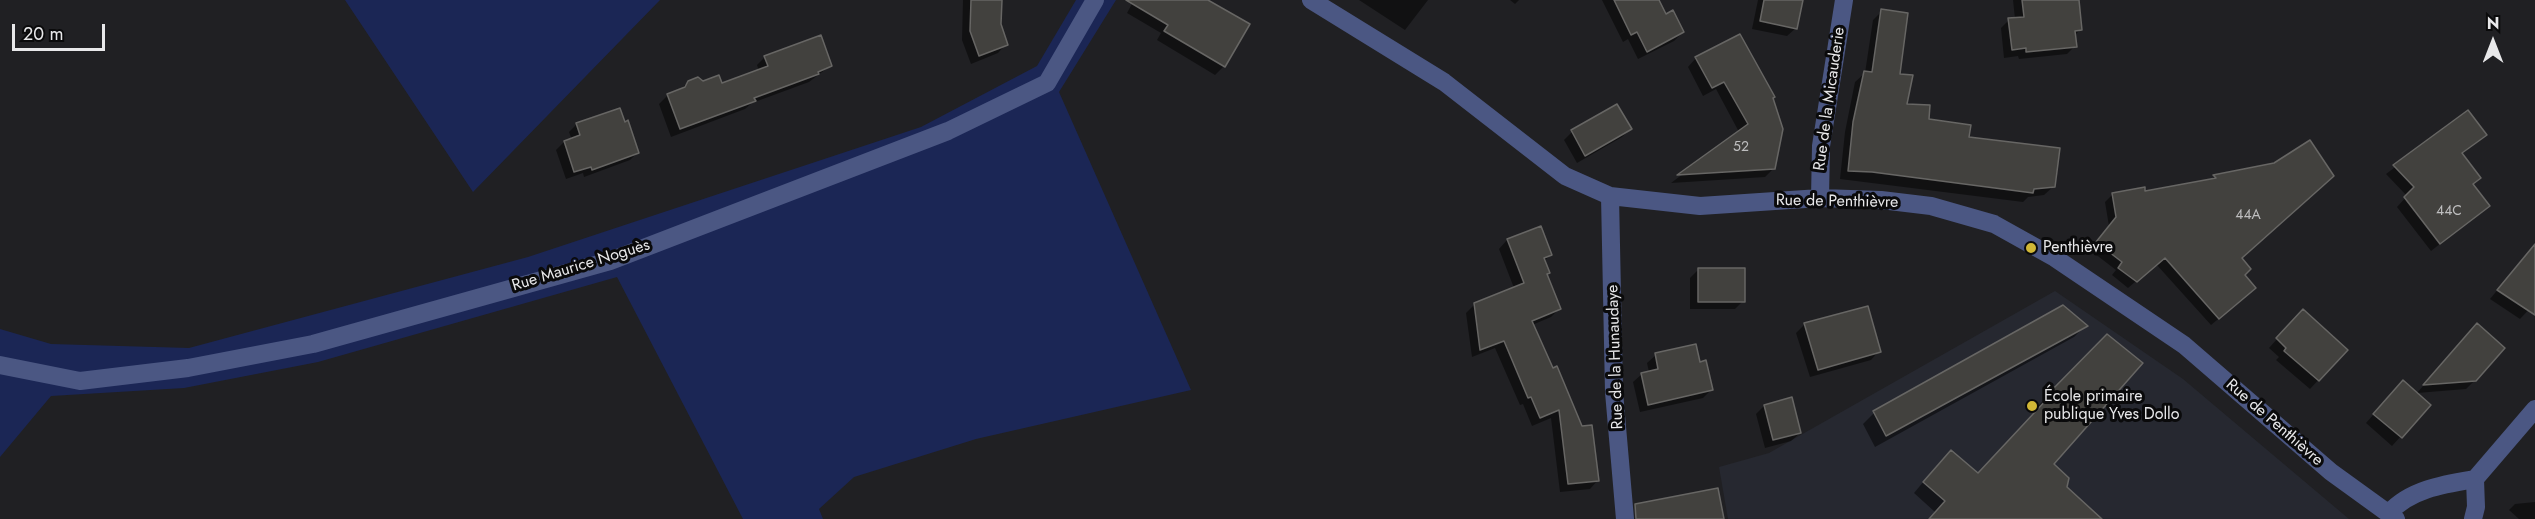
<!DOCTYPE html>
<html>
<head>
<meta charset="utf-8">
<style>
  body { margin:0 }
  #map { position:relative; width:2535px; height:519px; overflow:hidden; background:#202023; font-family:Jost,sans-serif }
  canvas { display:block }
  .north { position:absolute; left:2463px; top:12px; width:60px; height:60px; -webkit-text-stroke:4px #0a0a0b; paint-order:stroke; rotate:0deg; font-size:16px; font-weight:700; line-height:24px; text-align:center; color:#e8e8ea }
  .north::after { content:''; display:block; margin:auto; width:21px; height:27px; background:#e8e8ea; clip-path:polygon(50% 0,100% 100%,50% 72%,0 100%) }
  .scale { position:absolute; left:12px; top:24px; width:93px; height:27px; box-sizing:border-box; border:3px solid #e8e8ea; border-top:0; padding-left:8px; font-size:18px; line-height:21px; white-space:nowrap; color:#e8e8ea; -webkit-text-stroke:4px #0a0a0b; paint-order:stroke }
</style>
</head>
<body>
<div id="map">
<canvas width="2535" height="519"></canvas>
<div class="north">N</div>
<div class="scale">20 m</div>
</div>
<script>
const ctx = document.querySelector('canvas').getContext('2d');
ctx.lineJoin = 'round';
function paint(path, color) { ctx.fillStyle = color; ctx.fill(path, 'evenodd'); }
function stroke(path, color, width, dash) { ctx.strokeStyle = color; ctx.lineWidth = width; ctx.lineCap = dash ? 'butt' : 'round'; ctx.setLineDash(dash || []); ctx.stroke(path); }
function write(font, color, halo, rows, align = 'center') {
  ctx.font = font + ' Jost,sans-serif'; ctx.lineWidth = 6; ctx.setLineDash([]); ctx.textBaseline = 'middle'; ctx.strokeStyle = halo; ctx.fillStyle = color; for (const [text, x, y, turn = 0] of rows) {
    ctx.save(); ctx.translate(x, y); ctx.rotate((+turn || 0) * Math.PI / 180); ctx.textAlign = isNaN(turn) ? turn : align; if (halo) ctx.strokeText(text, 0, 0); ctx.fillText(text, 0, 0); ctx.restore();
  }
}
const built = new Path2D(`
  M2055,291L2183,379L2349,519H1728L1719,467L1769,453Z`);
const green = new Path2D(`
  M345,0H660L473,192Z
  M1076,0H1116L1059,92L1191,390L976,439L854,477L819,509L823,519H743L617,277L318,362L184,388L51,396L0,457V329L51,344L189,348L528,257L921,127L1037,66Z`);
const shadow = new Path2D(`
  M963,0H1000V19L1006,44L998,53L971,64L962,40Z
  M1134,0H1205L1224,66L1215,75L1157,40L1161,33L1127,13Z
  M1359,0H1428L1405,30Z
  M1510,0H1519L1515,4Z
  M1602,0H1658L1666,16L1683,32L1674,41L1638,59L1628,39L1623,42Z
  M1758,0H1801L1796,28L1787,36L1752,29Z
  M2013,0H2077L2080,30L2074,36L2075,46L2067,54L2019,59L2018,56L2004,58L2001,28L2009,20L2015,19Z
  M1882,11L1905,106L1927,121L1968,138L2054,186L2044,195L2028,197L2023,202L1840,179L1845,132L1855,82L1865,73L1873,20Z
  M765,57L830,66L809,82L752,103L745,109L671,137L659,104L668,95L680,90L688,82L721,85L759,71L757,65Z
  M1696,58L1772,99L1774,168L1765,177L1671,183L1739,132L1716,89L1703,96L1688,67Z
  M2468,112L2485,135L2461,155L2479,178L2472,185L2488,206L2431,251L2397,207L2407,196L2386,174Z
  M577,124L637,153L630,160L584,177L583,173L566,179L556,150L564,142L572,140L569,132Z
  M1630,129L1622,137L1577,163L1564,140L1572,132Z
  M2275,164L2240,258L2247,295L2211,325L2156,264L2128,288L2112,275L2116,270L2090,250L2109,226L2105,202L2112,195L2144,193L2210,181L2214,176Z
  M1540,228L1551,255L1544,261L1546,275L1559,309L1551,317L1532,325L1598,480L1590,489L1560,492L1551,418L1532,426L1523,404L1520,405L1495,348L1472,357L1466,313L1475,304L1514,288L1499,249L1507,240Z
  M2535,254V303L2520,319L2490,299L2514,270Z
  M1698,270L1743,301L1735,309H1690V278Z
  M2063,307L2085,326L2074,337L1875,447L1863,424L1874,413Z
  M2295,319L2346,350L2310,389L2276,360L2279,357L2269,348Z
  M1805,324L1879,351L1871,360L1810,377L1796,333Z
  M2468,334L2475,380L2466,389L2417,393Z
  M2107,336L2051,464L2065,488L2100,519H1929L1935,512L1914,493L1940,462L1978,475L2040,409L2037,407Z
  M1656,355L1699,364L1711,390L1703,398L1640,412L1633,382L1642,374L1649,372L1647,363Z
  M2395,390L2429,405L2392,446L2366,423Z
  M1764,406L1800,433L1791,441L1765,448L1756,414Z
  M2535,502V519H2519L2509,510L2515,504Z`);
const building = new Path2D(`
  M971,0H1002L1001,24L1008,45L979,56L970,31Z
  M1126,0H1208L1250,24L1225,67L1164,31L1168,25Z
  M1614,0H1659L1666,14L1673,10L1684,32L1647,52L1637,32L1631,35Z
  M1764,0H1803L1797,29L1760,21Z
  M2022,0H2079L2082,30L2075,31L2077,47L2026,52V48L2012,50L2008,18L2024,17Z
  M1881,9L1908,13L1900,74L1913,75L1907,104L1930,105L1929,119L1971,125L1969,137L2060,148L2055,187L2034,189L2033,193L1872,172L1848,171L1853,122L1864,71L1872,72Z
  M1740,34L1775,97L1773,98L1783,129L1775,169L1677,175L1748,124L1724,82L1712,88L1695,57Z
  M821,35L832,66L818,72L819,74L754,98L756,101L680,129L667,94L685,87L688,81L698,77L703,81L719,75L722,83L768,66L764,56Z
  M1617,104L1632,129L1585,156L1571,130Z
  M620,108L625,122L628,120L639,153L592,170L591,167L574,172L564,141L580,135L576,123Z
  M2468,110L2487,135L2462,153L2481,178L2473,184L2490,206L2440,244L2404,197L2414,187L2393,165Z
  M2310,140L2334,176L2242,258L2251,269L2245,275L2256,288L2219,319L2165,258L2137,282L2118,268L2122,262L2096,242L2116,217L2112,193L2145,187V191L2216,178L2213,175L2274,163Z
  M1541,226L1552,255L1544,258L1550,273L1547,274L1561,309L1532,321L1553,368L1557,366L1582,426L1592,425L1599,481L1568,484L1559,410L1540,418L1531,397L1528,398L1504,341L1480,350L1474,303L1524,283L1507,239Z
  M2535,244V315L2497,290Z
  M1698,268H1745V302H1698Z
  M2063,305L2088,326L1886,436L1873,411Z
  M1868,306L1881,352L1818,370L1804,323Z
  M2303,309L2348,350L2319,381L2284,351L2286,348L2276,338Z
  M2477,323L2505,348L2476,381L2423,385Z
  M2107,334L2143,363L2054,464L2069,478L2067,487L2102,519H1929L1945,501L1923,482L1951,450L1978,473L2049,397L2047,395Z
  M1696,344L1700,362L1706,360L1713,390L1648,405L1641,373L1658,369L1655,353Z
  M2403,380L2431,405L2402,438L2373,414Z
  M1792,397L1801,433L1773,440L1764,405Z
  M1718,488L1724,519H1636L1635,504Z`);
const minor = new Path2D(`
  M1311,0L1444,82L1565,176L1610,196L1700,206L1820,198L1881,200L1931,206L1994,224L2055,258L2184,345L2331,472L2396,519
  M1610,196L1614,392L1625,519
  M1820,198L1821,146L1844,0
  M0,365L80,381L188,368L313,344L610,261L948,131L1047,83L1095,0
  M2475,479L2535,409
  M2389,513C2410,489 2445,484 2475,479L2476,507L2473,519`);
const markers = [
  [2031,248,6,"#d1b736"],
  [2032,406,6,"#d1b736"]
];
const numberNames = [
  ["52",1741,148],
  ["44C",2449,212],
  ["44A",2248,216]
];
const streetNames = [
  ["Rue de la Micauderie",1830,99,-82],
  ["Rue de Penthièvre",1837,202,1],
  ["Rue Maurice Noguès",581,266,-17],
  ["Rue de la Hunaudaye",1616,357,-92],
  ["Rue de Penthièvre",2274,423,41]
];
const poiNames = [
  ["Penthièvre",2043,248],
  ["École primaire",2044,397],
  ["publique Yves Dollo",2044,415]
];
paint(built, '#262830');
paint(green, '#1b2655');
paint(shadow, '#0007');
paint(building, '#42413e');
stroke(building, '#676664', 1.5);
stroke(minor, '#4b5783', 18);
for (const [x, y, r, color] of markers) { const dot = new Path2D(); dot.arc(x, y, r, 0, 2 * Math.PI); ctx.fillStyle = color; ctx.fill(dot); stroke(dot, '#0a0a0b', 2); }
write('14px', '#bebebf', null, numberNames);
write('16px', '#e8e8ea', '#0a0a0b', streetNames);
write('16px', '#e8e8ea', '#0a0a0b', poiNames, 'left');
</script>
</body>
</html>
